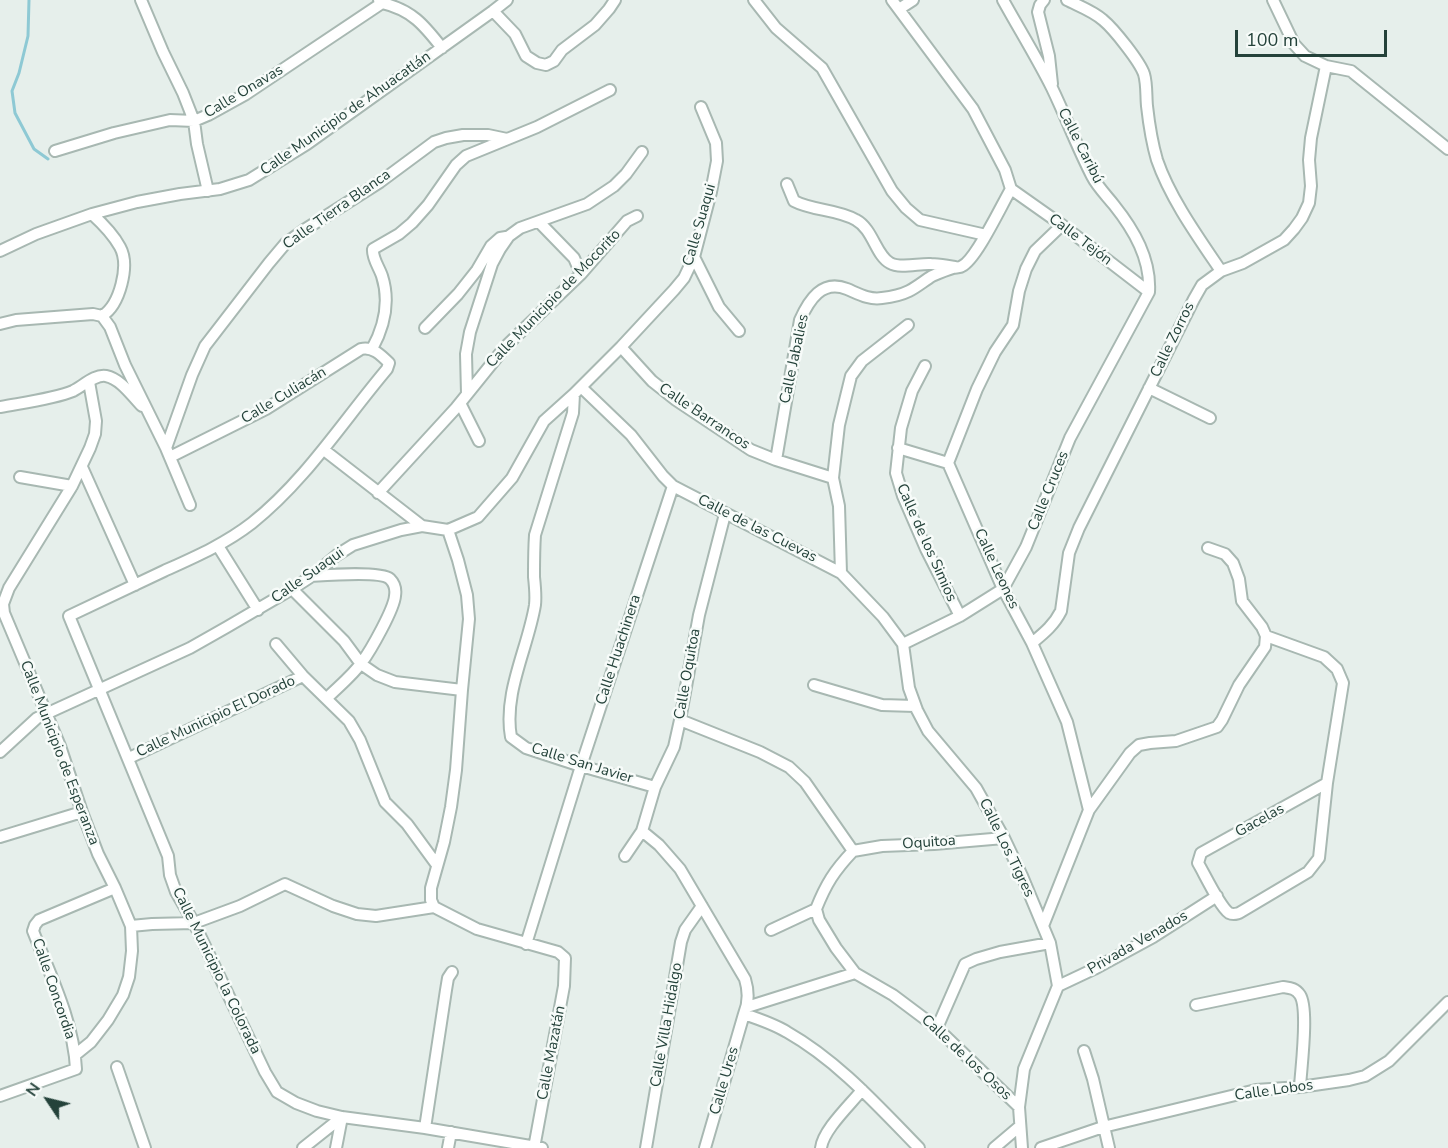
<!DOCTYPE html>
<html>
<head>
<meta charset="utf-8">
<style>
  body { margin:0 }
  #map { position:relative; width:1448px; height:1148px; overflow:hidden; background:#e6efeb; font-family:"Nunito Sans",sans-serif }
  canvas { display:block }
  .north { position:absolute; left:18px; top:1070px; width:60px; height:60px; -webkit-text-stroke:4px #f7fbf9; paint-order:stroke; rotate:305deg; font-size:16px; font-weight:700; line-height:24px; text-align:center; color:#24423a }
  .north::after { content:''; display:block; margin:auto; width:21px; height:27px; background:#24423a; clip-path:polygon(50% 0,100% 100%,50% 72%,0 100%) }
  .scale { position:absolute; left:1235px; top:30px; width:152px; height:27px; box-sizing:border-box; border:3px solid #24423a; border-top:0; padding-left:8px; font-size:18px; line-height:21px; white-space:nowrap; color:#24423a; -webkit-text-stroke:4px #f7fbf9; paint-order:stroke }
</style>
</head>
<body>
<div id="map">
<canvas width="1448" height="1148"></canvas>
<div class="north">N</div>
<div class="scale">100 m</div>
</div>
<script>
const ctx = document.querySelector('canvas').getContext('2d');
ctx.lineJoin = 'round';
function stroke(path, color, width, dash) { ctx.strokeStyle = color; ctx.lineWidth = width; ctx.lineCap = dash ? 'butt' : 'round'; ctx.setLineDash(dash || []); ctx.stroke(path); }
function write(font, color, halo, rows, align = 'center') {
  ctx.font = font + ' "Nunito Sans",sans-serif'; ctx.lineWidth = 5; ctx.setLineDash([]); ctx.textBaseline = 'middle'; ctx.strokeStyle = halo; ctx.fillStyle = color; for (const [text, x, y, turn = 0] of rows) {
    ctx.save(); ctx.translate(x, y); ctx.rotate((+turn || 0) * Math.PI / 180); ctx.textAlign = isNaN(turn) ? turn : align; if (halo) ctx.strokeText(text, 0, 0); ctx.fillText(text, 0, 0); ctx.restore();
  }
}
const stream = new Path2D(`
  M29,0L28,36L19,73L12,91L15,113L34,149L48,159`);
const street = new Path2D(`
  M141,0L163,52L183,93L194,121L197,144L208,191
  M379,0L382,3C412,10 424,25 442,48
  M754,0L776,28L822,68L892,191L906,208L920,220L986,235
  M892,0L973,109L1005,170L1011,189
  M1044,0L1040,5L1038,12L1049,56L1052,84
  M1067,0C1079,6 1093,11 1103,20C1114,29 1140,62 1144,74C1147,84 1146,96 1147,106C1149,124 1152,143 1157,160C1170,198 1198,237 1221,271
  M1273,0L1294,44L1305,56L1326,66L1351,71L1448,149
  M899,9L913,0
  M493,11L515,34L526,56L537,63L546,65L554,61L562,50L595,25L609,9L615,0
  M55,151L114,133L170,120L194,121L208,115L246,94L382,3
  M787,184L794,201C813,211 837,209 856,220C873,229 876,256 890,263C900,269 920,263 931,264C939,264 947,266 955,267
  M1011,189L1062,225L1149,292
  M92,214C103,224 113,234 120,247C130,265 120,305 102,316
  M539,222L574,258L581,274
  M0,251L36,234L92,214L137,202L180,194L220,189L249,180L307,144L493,11L507,0
  M694,257L719,307L739,331
  M0,324L16,320L93,314L102,316L110,327L125,365L166,448L190,505
  M908,325L862,361L851,376L839,425L833,478L839,506L841,573L883,617L903,644L909,688L917,710L928,731L976,788L1004,838L1022,876L1050,943L1058,986L1024,1069L1019,1107L1022,1148
  M425,328L458,294L477,270L491,246L500,238L506,237
  M621,347L652,381L676,400L751,450L776,460L833,478
  M372,349C384,327 390,301 382,276C379,267 372,258 373,249L399,234L412,223L428,205L456,165L466,156L537,127L610,90
  M925,366L912,391L901,428L896,473L903,496L926,549L960,616
  M1149,388L1210,418
  M467,394L466,354L470,332L492,264L500,249L509,236L520,228L587,204L614,186L626,174L642,152
  M574,394L573,413L535,535C534,549 534,563 534,577C535,586 536,596 535,605C528,648 503,693 511,737L526,748L581,766L655,787
  M460,403L479,441
  M0,407C21,403 54,399 73,391C83,386 95,374 106,376C121,379 132,396 142,406
  M166,448L192,375L205,346L269,263L285,244L304,230L380,182L434,142L446,138L463,135H488L507,139
  M898,448L948,463
  M324,450L422,526
  M170,457L266,409L361,349C372,346 381,355 389,363L387,369C343,421 306,480 252,523C225,544 195,557 164,571C133,586 101,601 69,616L168,856L170,875L176,892L194,923L265,1072L277,1092L296,1103L317,1111L342,1117L425,1128L542,1148
  M776,460L800,320C809,300 822,279 847,289C859,294 869,300 882,298C891,297 901,295 909,291C917,287 924,281 932,276C939,273 946,270 953,268C956,267 960,268 962,266C976,260 1002,204 1011,189
  M82,467L135,585
  M20,477L72,486
  M673,486L841,573
  M378,493L456,408L506,346L581,274L627,221L637,216
  M725,514L699,615L680,720L674,747L655,787L642,831L659,845L680,869L745,979C749,992 749,1002 744,1014C759,1019 774,1024 787,1032C838,1061 878,1106 919,1148
  M218,546L258,610
  M312,576C327,575 381,571 390,579C395,584 396,590 395,596C394,609 371,650 362,662C353,675 338,687 327,698
  M292,589L344,641L361,664L377,675L395,682L462,690
  M1266,636L1324,657L1337,669L1343,683L1327,783L1319,858L1308,872L1239,913C1235,914 1233,915 1229,913C1220,907 1204,873 1198,863L1201,853L1327,783
  M1032,643C1044,633 1054,625 1061,611L1069,553L1079,528L1194,299L1202,285L1221,271L1243,263L1284,240L1294,229L1302,218L1309,203L1311,186L1309,160L1311,138L1326,66
  M276,644L303,676L349,721L360,740L385,802L407,824L437,865
  M903,644L960,616L1003,589L1026,547L1070,438L1149,292C1151,259 1134,230 1114,205C1106,195 1097,186 1092,176C1077,147 1066,117 1052,88C1037,58 1019,29 1003,0
  M814,685L882,705L915,706
  M680,720L760,752L789,767L805,782L853,851
  M0,752L37,718L190,648L227,627L292,589L312,576L337,555L353,545L401,530L422,526L448,530L478,517L512,478L544,421L574,394L621,347L674,290L684,278L694,257L711,192L717,161L716,143L701,107
  M129,758L303,676
  M1089,810L1130,753L1139,745L1150,743L1176,741L1217,727L1222,720L1239,685L1265,647L1266,636L1262,627L1242,601L1239,579L1233,563L1225,554L1208,548
  M0,837L82,812
  M853,851L882,846L934,844L1004,838
  M625,856L642,831
  M434,907L431,900V888L444,842L451,807L456,770L462,690L469,619L467,595L458,560L448,530
  M816,909L819,920L836,948L855,973L893,995L937,1028L1019,1107
  M131,926L152,924L194,923L240,906L285,884L333,906L357,914L376,916L434,907L477,929L558,952L565,958L564,986L534,1148
  M1043,926L1089,810L1067,722L1032,643L1003,589L948,463L977,389L995,352L1013,325L1019,291L1026,269L1035,251L1062,225
  M771,930L816,909C826,884 834,871 853,851
  M526,944L581,766L673,486L663,476L631,435L581,387
  M1058,986L1094,969L1153,937L1217,896
  M1196,1005L1283,987C1290,988 1295,988 1300,995C1309,1009 1301,1068 1300,1087
  M747,1007L855,973
  M937,1028L965,964L976,959L1000,952L1050,943
  M1084,1051L1093,1079L1109,1148
  M75,1055L91,1042L108,1020L123,995L129,977L132,951L131,926L115,888L98,854L82,812L60,746L4,613L3,604L9,588L72,486L90,448L95,434L96,421L89,382
  M117,1067L145,1148
  M0,1096L76,1069C74,1023 50,974 33,931L35,925L39,920L115,888
  M425,1128L446,990L448,978L452,972
  M303,1148L342,1117
  M336,1148L342,1117
  M448,1148L451,1132
  M646,1148L681,942L685,930L702,906
  M705,1148L744,1014
  M821,1148C823,1130 850,1105 862,1090
  M994,1148L1020,1126
  M1041,1148L1103,1127L1256,1090L1300,1087L1349,1080L1365,1076L1389,1061L1448,1002`);
const streetNames = [
  ["Calle Onavas",244,92,-31],
  ["Calle Municipio de Ahuacatlán",346,114,-35],
  ["Calle Caribú",1080,146,63],
  ["Calle Tierra Blanca",337,210,-35],
  ["Calle Suaqui",700,225,-74],
  ["Calle Tejón",1080,240,37],
  ["Calle Municipio de Mocorito",554,299,-46],
  ["Calle Zorros",1173,340,-64],
  ["Calle Jabalies",795,359,-78],
  ["Calle Culiacán",284,396,-31],
  ["Calle Barrancos",704,417,34],
  ["Calle Cruces",1049,491,-68],
  ["Calle de las Cuevas",757,529,27],
  ["Calle de los Simios",926,543,66],
  ["Calle Leones",996,569,65],
  ["Calle Suaqui",308,576,-35],
  ["Calle Huachinera",619,650,-72],
  ["Calle Oquitoa",688,674,-80],
  ["Calle Municipio El Dorado",216,717,-25],
  ["Calle Municipio de Esperanza",59,753,69],
  ["Calle San Javier",582,764,17],
  ["Gacelas",1260,821,-29],
  ["Oquitoa",929,843,-4],
  ["Calle Los Tigres",1006,848,64],
  ["Privada Venados",1138,943,-30],
  ["Calle Municipio la Colorada",216,971,64],
  ["Calle Concordia",53,989,71],
  ["Calle Villa Hidalgo",667,1025,-80],
  ["Calle Mazatán",552,1053,-79],
  ["Calle de los Osos",966,1058,43],
  ["Calle Ures",725,1081,-74],
  ["Calle Lobos",1274,1091,-8]
];
stroke(stream, '#8ec9d4', 3);
stroke(street, '#a8b8b2', 14);
stroke(street, '#fff', 10);
write('15px', '#24423a', '#f7fbf9', streetNames);
</script>
</body>
</html>
